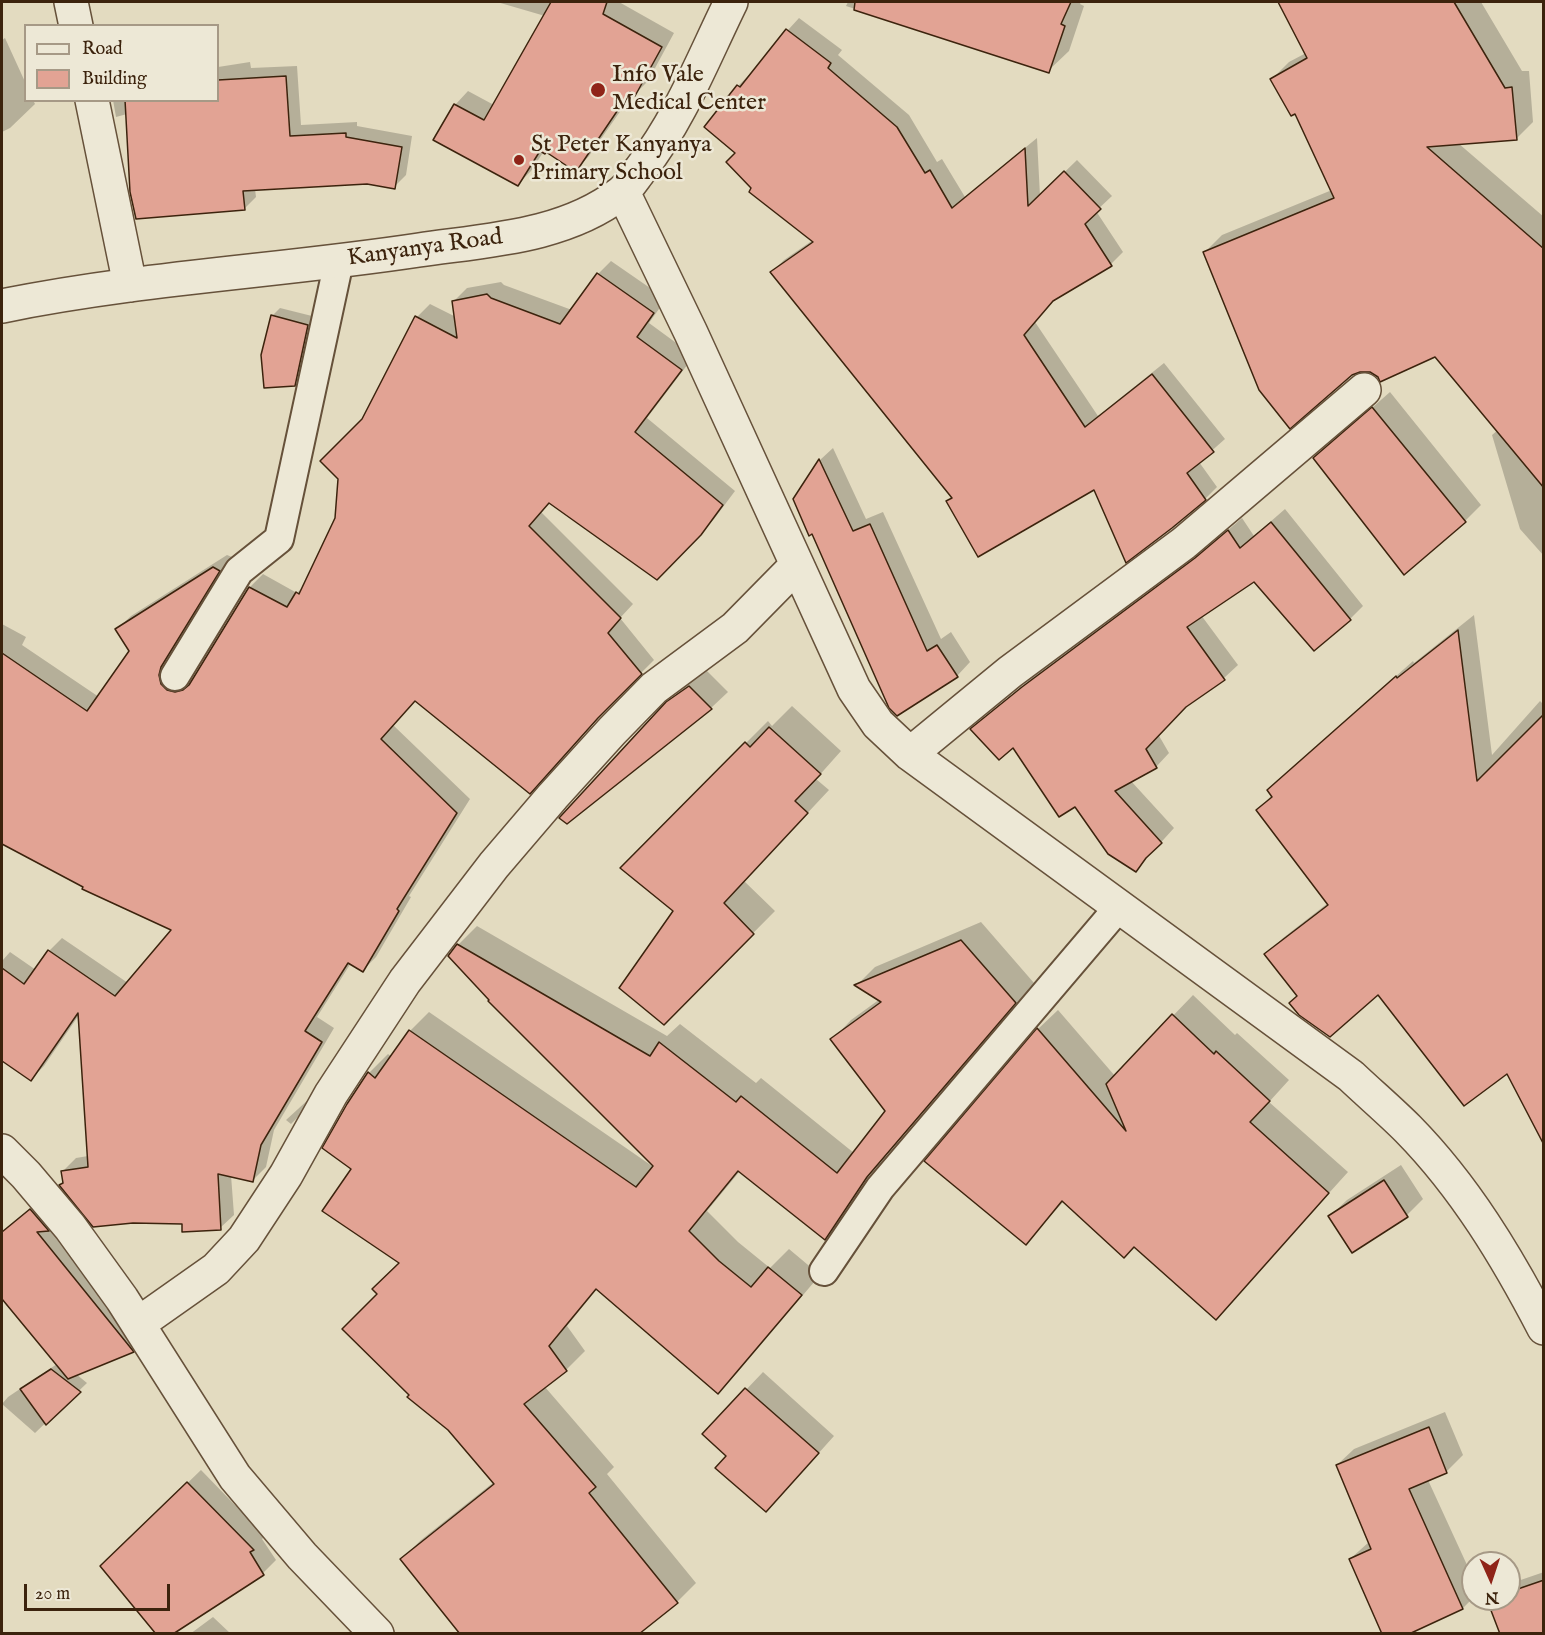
<!DOCTYPE html>
<html>
<head>
<meta charset="utf-8">
<style>
  body { margin:0 }
  #map { position:relative; width:1545px; height:1635px; overflow:hidden; background:#e3dbc0; font-family:"IM FELL English",serif }
  canvas { display:block }
  .frame { position:absolute; inset:0; border:3px solid #3c230d; pointer-events:none }
  .legend { position:absolute; left:24px; top:24px; width:195px; height:78px; box-sizing:border-box; background:#ede8d6; border:2px solid #a69986; margin:0; padding:8px 10px; list-style:none; font-size:18px; color:#3c230d }
  .legend li { display:flex; align-items:center; gap:12px; height:30px }
  .legend b { width:30px; border:2px solid #a69986 }
  .north { position:absolute; left:1461px; top:1551px; width:60px; height:60px; box-sizing:border-box; background:#ede8d6; border:2px solid #a69986; border-radius:50%; rotate:177deg; font-size:16px; font-weight:700; line-height:24px; text-align:center; color:#3c230d }
  .north::after { content:''; display:block; margin:auto; width:21px; height:27px; background:#8f2418; clip-path:polygon(50% 0,100% 100%,50% 72%,0 100%) }
  .scale { position:absolute; left:24px; top:1584px; width:146px; height:27px; box-sizing:border-box; border:3px solid #3c230d; border-top:0; padding-left:8px; font-size:18px; line-height:21px; white-space:nowrap; color:#3c230d; -webkit-text-stroke:4px #ede8d6; paint-order:stroke }
</style>
</head>
<body>
<div id="map">
<canvas width="1545" height="1635"></canvas>
<div class="frame"></div>
<ul class="legend">
<li><b style="height:8px;background:#ede8d6"></b>Road</li>
<li><b style="height:16px;background:#e2a394"></b>Building</li>
</ul>
<div class="north">N</div>
<div class="scale">20 m</div>
</div>
<script>
const ctx = document.querySelector('canvas').getContext('2d');
ctx.lineJoin = 'round';
function paint(path, color) { ctx.fillStyle = color; ctx.fill(path, 'evenodd'); }
function stroke(path, color, width, dash) { ctx.strokeStyle = color; ctx.lineWidth = width; ctx.lineCap = dash ? 'butt' : 'round'; ctx.setLineDash(dash || []); ctx.stroke(path); }
function write(font, color, halo, rows, align = 'center') {
  ctx.font = font + ' "IM FELL English",serif'; ctx.lineWidth = 5; ctx.setLineDash([]); ctx.textBaseline = 'middle'; ctx.strokeStyle = halo; ctx.fillStyle = color; for (const [text, x, y, turn = 0] of rows) {
    ctx.save(); ctx.translate(x, y); ctx.rotate((+turn || 0) * Math.PI / 180); ctx.textAlign = isNaN(turn) ? turn : align; if (halo) ctx.strokeText(text, 0, 0); ctx.fillText(text, 0, 0); ctx.restore();
  }
}
const shadow = new Path2D(`
  M497,2H619L674,33L648,81L635,94L633,93L589,156L576,170L547,150L544,151L531,171L518,184L455,105L468,91L494,105L545,16Z
  M848,2H1081L1080,4L1084,6L1069,51L1048,71L846,6Z
  M1279,2H1481L1522,71H1529L1533,122L1516,139L1458,143L1544,217V556L1520,529L1492,435L1498,430L1435,355L1379,376L1205,252L1222,235L1332,190L1295,112L1272,79L1289,62L1306,53Z
  M799,18L842,50L838,55L909,115L937,162L942,159L965,197L1037,138L1040,196L1077,160L1112,196L1096,211L1123,252L1111,264L1056,298L1035,322L1098,416L1164,363L1225,439L1199,462L1217,487L1205,499L1095,488L948,501L953,496L772,272L784,260L813,240L753,188L737,153L738,86L750,74L752,75L788,30Z
  M5,38L26,84V100H33L35,104L10,128L2,132V40Z
  M250,62L251,68L297,66L301,125L357,122V126L412,136L406,175L394,187L367,183L255,189L256,197L244,209L127,114L116,117L113,100H218V67Z
  M611,261L666,299L649,323L694,356L647,418L735,491L714,519L671,565L550,502L541,512L633,604L620,618L654,660L611,703L416,700L393,725L470,799L409,896L411,897L376,957L363,970L351,963L317,1017L334,1028L274,1130L266,1167L253,1180L231,1175L234,1215L220,1228L183,1222L64,1183L63,1171L76,1158L88,1156L79,1015L44,1066L31,1079L2,1060V961L10,952L36,970L49,951L62,938L128,983L174,929L85,886L2,842V624L26,637L22,645L99,697L131,651L117,629L131,616L227,555L232,557L174,653L188,680L195,678L250,587L263,574L297,593L305,585L337,518L363,420L417,317L430,304L456,317L453,302L467,288L501,282L504,285L572,310L598,274Z
  M280,308L316,317L303,376L294,385L272,316Z
  M1390,392L1481,505L1465,521L1315,458Z
  M833,448L866,519L883,512L941,639L951,632L970,662L957,676L897,714L813,532L795,499L820,460Z
  M1285,509L1363,606L1350,619L1254,580L1201,615L1238,665L1224,678L1186,706L1158,734L1169,753L1156,767L1131,781L1174,828L1136,870L1075,805L1013,745L972,729L1037,673L1211,545L1242,518L1254,536Z
  M1474,615L1492,755L1540,701L1544,705V1142L1508,1071L1379,993L1298,996L1266,955L1283,938L1328,903L1258,810L1272,795L1286,774L1413,661L1414,663Z
  M706,670L728,692L711,708L567,822L667,703L685,686Z
  M792,706L841,751L816,779L829,790L744,881L775,911L664,1023L675,910L622,867L768,721L772,726Z
  M981,922L1034,983L886,1156L844,1219L825,1238L740,1171L707,1211L738,1242L770,1268L789,1249L820,1275L737,1373L718,1392L597,1289L567,1326L585,1351L566,1370L545,1387L614,1467L607,1474L696,1583L677,1602L402,1559L421,1540L494,1482L449,1429L411,1395L379,1294L401,1263L353,1168L369,1073L388,1054L392,1057L410,1031L429,1012L655,1168L458,945L477,926L667,1036L680,1024L756,1083L761,1078L854,1153L887,1111L832,1040L851,1020L880,999L857,985L875,967Z
  M1193,995L1235,1035L1237,1033L1289,1080L1269,1102L1348,1172L1216,1318L1134,1246L1064,1201L1026,1243L926,1161L1038,1029L1058,1010L1115,1076Z
  M310,1098L299,1116L291,1124L286,1120Z
  M1401,1165L1423,1199L1407,1215L1330,1216L1347,1200Z
  M46,1195L148,1336L133,1351L76,1374L87,1383L35,1433L2,1404L8,1397L57,1364L2,1297V1231Z
  M763,1372L834,1436L782,1494L728,1456L704,1434Z
  M1445,1412L1463,1455L1446,1472L1428,1480L1473,1578V1598L1463,1608L1350,1559L1369,1542L1337,1465L1354,1449Z
  M201,1470L265,1536L262,1539L276,1560L263,1573L182,1625L115,1553Z
  M1544,1572V1634L1489,1600L1509,1599V1584Z
  M213,1617L231,1634H190Z`);
const building = new Path2D(`
  M551,2H607L603,14L662,47L635,96L630,92L576,172L546,152L545,154L540,151L518,186L433,140L454,104L484,120Z
  M855,2H1071L1061,24L1065,26L1049,73L854,10Z
  M1278,2H1454L1505,88L1512,87L1517,140L1427,147L1544,249V488L1435,357L1380,382L1378,377L1370,372H1360L1352,375L1290,429L1259,390L1203,252L1334,198L1295,114L1291,116L1270,79L1307,58Z
  M786,29L831,63L828,68L897,127L925,173L930,170L952,208L1025,148L1028,206L1064,171L1101,209L1085,224L1112,266L1053,301L1024,335L1085,427L1152,374L1214,452L1187,473L1206,500L1172,528L1126,563L1094,490L978,557L946,501L952,498L770,272L813,242L749,192L751,188L726,162L735,153L704,127L737,85L740,87Z
  M286,76L290,136L346,133V137L402,147L395,189L367,184L243,191L245,210L136,219L130,192L125,100H218V80Z
  M597,273L654,313L637,337L682,370L635,432L723,505L701,535L657,580L549,503L529,526L621,618L608,633L642,674L598,718L530,794L415,701L381,739L457,813L397,909L399,911L363,972L348,963L305,1031L322,1042L261,1145L253,1182L218,1174L221,1230L182,1232V1224L133,1223L93,1227L59,1185L63,1183L61,1171L88,1167L78,1013L31,1081L2,1061V968L24,984L48,950L115,996L171,930L82,889L83,887L2,844V653L87,711L129,651L115,629L213,567L220,571L161,667L159,675L161,684L167,690L175,692L183,690L189,685L249,587L287,607L296,592L299,594L335,518L338,479L320,461L362,419L415,316L457,338L452,301L487,294L491,298L560,324Z
  M271,315L308,325L295,386L264,388L261,355Z
  M1372,407L1466,522L1404,575L1313,458Z
  M819,459L853,531L870,524L927,651L937,645L958,677L897,716L889,708L812,534L809,536L793,499Z
  M1271,522L1351,620L1314,651L1254,582L1187,627L1225,680L1186,707L1146,749L1157,768L1115,791L1162,843L1146,858L1136,872L1108,854L1075,807L1059,817L1013,748L999,760L970,729L1022,687L1195,558L1228,530L1240,548Z
  M1458,630L1477,781L1544,714V1145L1507,1074L1464,1106L1378,995L1330,1037L1299,1015L1289,1003L1297,996L1264,954L1328,905L1256,810L1272,797L1267,790L1396,676L1397,678Z
  M689,686L712,709L567,824L559,818L666,702Z
  M769,727L821,774L795,801L808,813L724,903L754,934L664,1025L619,988L673,911L620,868L745,742L750,747Z
  M961,940L1016,1003L867,1177L825,1240L738,1171L689,1231L719,1261L751,1287L768,1267L802,1295L718,1394L596,1289L549,1346L567,1371L524,1404L596,1487L589,1493L678,1603L639,1634H460L400,1559L494,1484L448,1430L407,1397L409,1395L342,1329L377,1294L372,1289L399,1263L322,1211L351,1169L322,1148L347,1104L368,1072L375,1078L409,1030L636,1187L653,1166L488,1001L489,1000L448,956L457,944L650,1056L659,1042L736,1102L741,1096L837,1173L885,1111L830,1039L881,1002L854,985Z
  M1172,1014L1214,1054L1216,1051L1270,1101L1250,1122L1329,1193L1216,1320L1134,1247L1124,1258L1062,1201L1026,1245L924,1161L1037,1028L1126,1131L1106,1084Z
  M1384,1180L1408,1217L1352,1253L1328,1216Z
  M30,1209L49,1231L37,1232L134,1352L68,1379L2,1299V1232Z
  M51,1369L81,1392L46,1425L20,1389Z
  M745,1388L819,1453L766,1512L715,1468L726,1456L702,1434Z
  M1429,1427L1447,1473L1409,1489L1463,1609L1409,1634H1382L1349,1559L1371,1549L1336,1465Z
  M187,1482L254,1550L250,1552L264,1575L173,1634H156L100,1566Z
  M1544,1580V1634H1500L1487,1600L1509,1599V1592Z`);
const lane = new Path2D(`
  M175,676L239,571L279,539L339,261
  M824,1271L880,1188L1119,907`);
const street = new Path2D(`
  M71,2L76,26
  M92,100L130,285
  M623,192L691,333L854,689L878,724L910,754L1351,1076C1370,1094 1390,1111 1408,1129C1465,1187 1507,1257 1544,1328
  M2,306C139,278 280,271 419,250C488,240 564,237 621,193C629,187 635,176 641,169C680,119 703,59 731,2
  M910,754L1010,672L1184,543L1364,390
  M2,1151L26,1175L70,1227L122,1299L235,1477L302,1556L377,1634
  M138,1324L216,1269L244,1239L286,1175L331,1094L405,981L494,865L553,796L612,731L654,688L735,628L797,565`);
const markers = [
  [598,90,8,"#8f2418"],
  [519,160,6,"#8f2418"]
];
const poiNames = [
  ["Info Vale",612,76],
  ["Medical Center",612,104],
  ["St Peter Kanyanya",531,146],
  ["Primary School",531,174]
];
const streetNames = [
  ["Kanyanya Road",425,249,-8]
];
paint(shadow, '#0003');
paint(building, '#e2a394');
stroke(building, '#3c230d', 1.5);
stroke(lane, '#66513a', 32);
stroke(street, '#66513a', 36);
stroke(lane, '#ede8d6', 28);
stroke(street, '#ede8d6', 33);
for (const [x, y, r, color] of markers) { const dot = new Path2D(); dot.arc(x, y, r, 0, 2 * Math.PI); ctx.fillStyle = color; ctx.fill(dot); stroke(dot, '#ede8d6', 2); }
write('24px', '#3c230d', '#ede8d6', poiNames, 'left');
write('24px', '#3c230d', '#ede8d6', streetNames);
</script>
</body>
</html>
